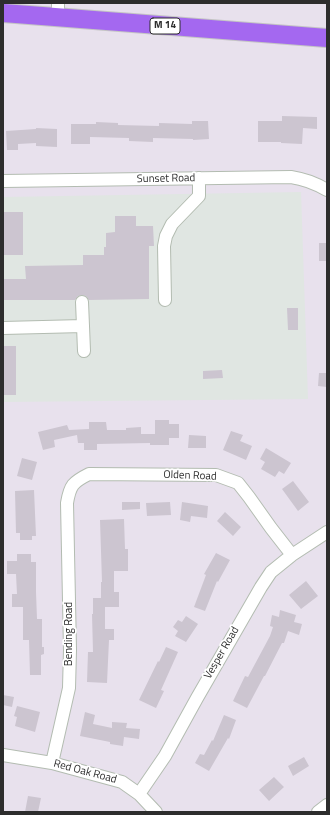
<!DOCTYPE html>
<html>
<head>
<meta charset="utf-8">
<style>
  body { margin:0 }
  #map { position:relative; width:330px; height:815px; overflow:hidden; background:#e8e1ed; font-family:"Titillium Web",sans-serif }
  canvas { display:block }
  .frame { position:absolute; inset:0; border:4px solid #2d2d2d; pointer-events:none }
</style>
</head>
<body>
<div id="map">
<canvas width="330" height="815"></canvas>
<div class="frame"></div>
</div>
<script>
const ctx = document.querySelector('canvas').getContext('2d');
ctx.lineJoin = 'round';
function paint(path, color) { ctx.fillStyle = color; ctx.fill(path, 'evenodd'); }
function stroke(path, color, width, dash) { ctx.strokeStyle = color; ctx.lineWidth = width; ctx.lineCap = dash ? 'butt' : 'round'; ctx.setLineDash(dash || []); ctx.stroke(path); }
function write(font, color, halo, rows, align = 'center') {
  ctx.font = font + ' "Titillium Web",sans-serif'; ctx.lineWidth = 3.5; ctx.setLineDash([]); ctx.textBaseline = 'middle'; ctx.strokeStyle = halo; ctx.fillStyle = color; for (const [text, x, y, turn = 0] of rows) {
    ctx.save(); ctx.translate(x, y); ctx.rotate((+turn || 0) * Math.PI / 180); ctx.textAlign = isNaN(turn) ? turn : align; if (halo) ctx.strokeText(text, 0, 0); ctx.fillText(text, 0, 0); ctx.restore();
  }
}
const industrial = new Path2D(`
  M301,192L308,399L3,402V197Z`);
const building = new Path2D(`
  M282,116L317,117V129L303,128L302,144L281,143V142H258V121H282Z
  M192,121H208L209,139L193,140V139L153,138V142L129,141V138L90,137V144H71V124H96V122L118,123V125L159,126V123L192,124Z
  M36,128L57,129V147L36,146V143L18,144V150H7L6,131L36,129Z
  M3,212H23V255H3Z
  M115,216H136V226H153L154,246H149V299L89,300L86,296L82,295L78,296L75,300H3V279H26L25,266L83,265V255H104V247H106V233L115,232Z
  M319,243H327V261H319Z
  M287,308H298V330H288Z
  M3,346H16V395H3Z
  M222,370L223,378L203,379V371Z
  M319,373H327V387L318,386Z
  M155,420H169V424H179V438H169V445H150V443L97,444V450H84V443H78L77,435L54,440L55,447L43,450L38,432L67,425L69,430L89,429V422H106L107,430H126V428L141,427V434H155Z
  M231,431L243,435L240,441L252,446L246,460L223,450Z
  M189,435L206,436V448H188Z
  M266,448L291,463L284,474L279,471L275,477L261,469L265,462L260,459Z
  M22,458L37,462L32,480L17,476Z
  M293,481L309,502L298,511L282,489Z
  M34,490L36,536H32V540H20V533H16L15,491Z
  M122,502H140V509L122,510Z
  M170,502L171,515L147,516L146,503Z
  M182,502L208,506L207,518L191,516L190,522L180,520Z
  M225,512L241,527L233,536L217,521Z
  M124,519L125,549H128V571H114V592H119V607H105V629H114V640H109L107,683L87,682L88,652H93L92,614H93V598H101V582H102L100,520Z
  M216,553L230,560L218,582L217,581L205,611L194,607L206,575L204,574Z
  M17,554H31V562H36V592L37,619H42V647H44V654L41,655V675H30L29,640H23V607H12V594H17L16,574H7V561H17Z
  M306,581L318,596L301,609L289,595Z
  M280,610L296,615L294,622L302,624L299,635L288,631L284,643H282L265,676H264L247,708L233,701L245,676L248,677L270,636L273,627L270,626L272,615L279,617Z
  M186,616L198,624L186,642L175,636L178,631L173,627L178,620L182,622Z
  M166,647L178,652L161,690L164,691L156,708L139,700L158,661L159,662Z
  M3,695L14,697L12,707L3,705Z
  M17,706L40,712L35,732L15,726L17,717L14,716Z
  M85,712L95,715L93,724L112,728V722L127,723L126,728L140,729L139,739L124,737L123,746L110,744V742L80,736Z
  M224,715L236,720L229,739L228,738L209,771L195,763L200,754L204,755L212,740L213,741Z
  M304,757L309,766L293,776L288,766Z
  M274,777L284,787L269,801L259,790Z
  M28,796L41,798L38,812H25Z`);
const minor = new Path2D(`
  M58,17V3
  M3,181L291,177C305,179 315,183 327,190
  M165,300L164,246L166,236L172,224L199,196V178
  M82,302L83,326
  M3,328L83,326L84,351
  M3,755L52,763L122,782L139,794L156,812
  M52,763L69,688L70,650L67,503C70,485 73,482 89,474L216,475L238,483L249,497L271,528L292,555
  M139,794L165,756L197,698L261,587L271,572L292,555L327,532
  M318,812L327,805`);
const highway = new Path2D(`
  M3,13L327,38`);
const shields = [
  [165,26,30]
];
const shieldNames = [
  ["M 14",165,26]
];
const streetNames = [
  ["Sunset Road",166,179,-1],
  ["Olden Road",190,476,2],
  ["Bending Road",69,634,-90],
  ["Vesper Road",222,653,-60],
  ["Red Oak Road",85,772,15]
];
paint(industrial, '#e0e6e2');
paint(building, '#ccc5d0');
stroke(minor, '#b3bcb1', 14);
stroke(highway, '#c4c4c4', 20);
stroke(minor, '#fff', 12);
stroke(highway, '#a468f0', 18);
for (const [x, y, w] of shields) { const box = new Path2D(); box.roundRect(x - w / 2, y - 8, w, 16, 3); ctx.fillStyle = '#fff'; ctx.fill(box); stroke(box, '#2d2d2d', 1); }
write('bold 10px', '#2d2d2d', null, shieldNames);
write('11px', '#2d2d2d', '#fff', streetNames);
</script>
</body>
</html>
